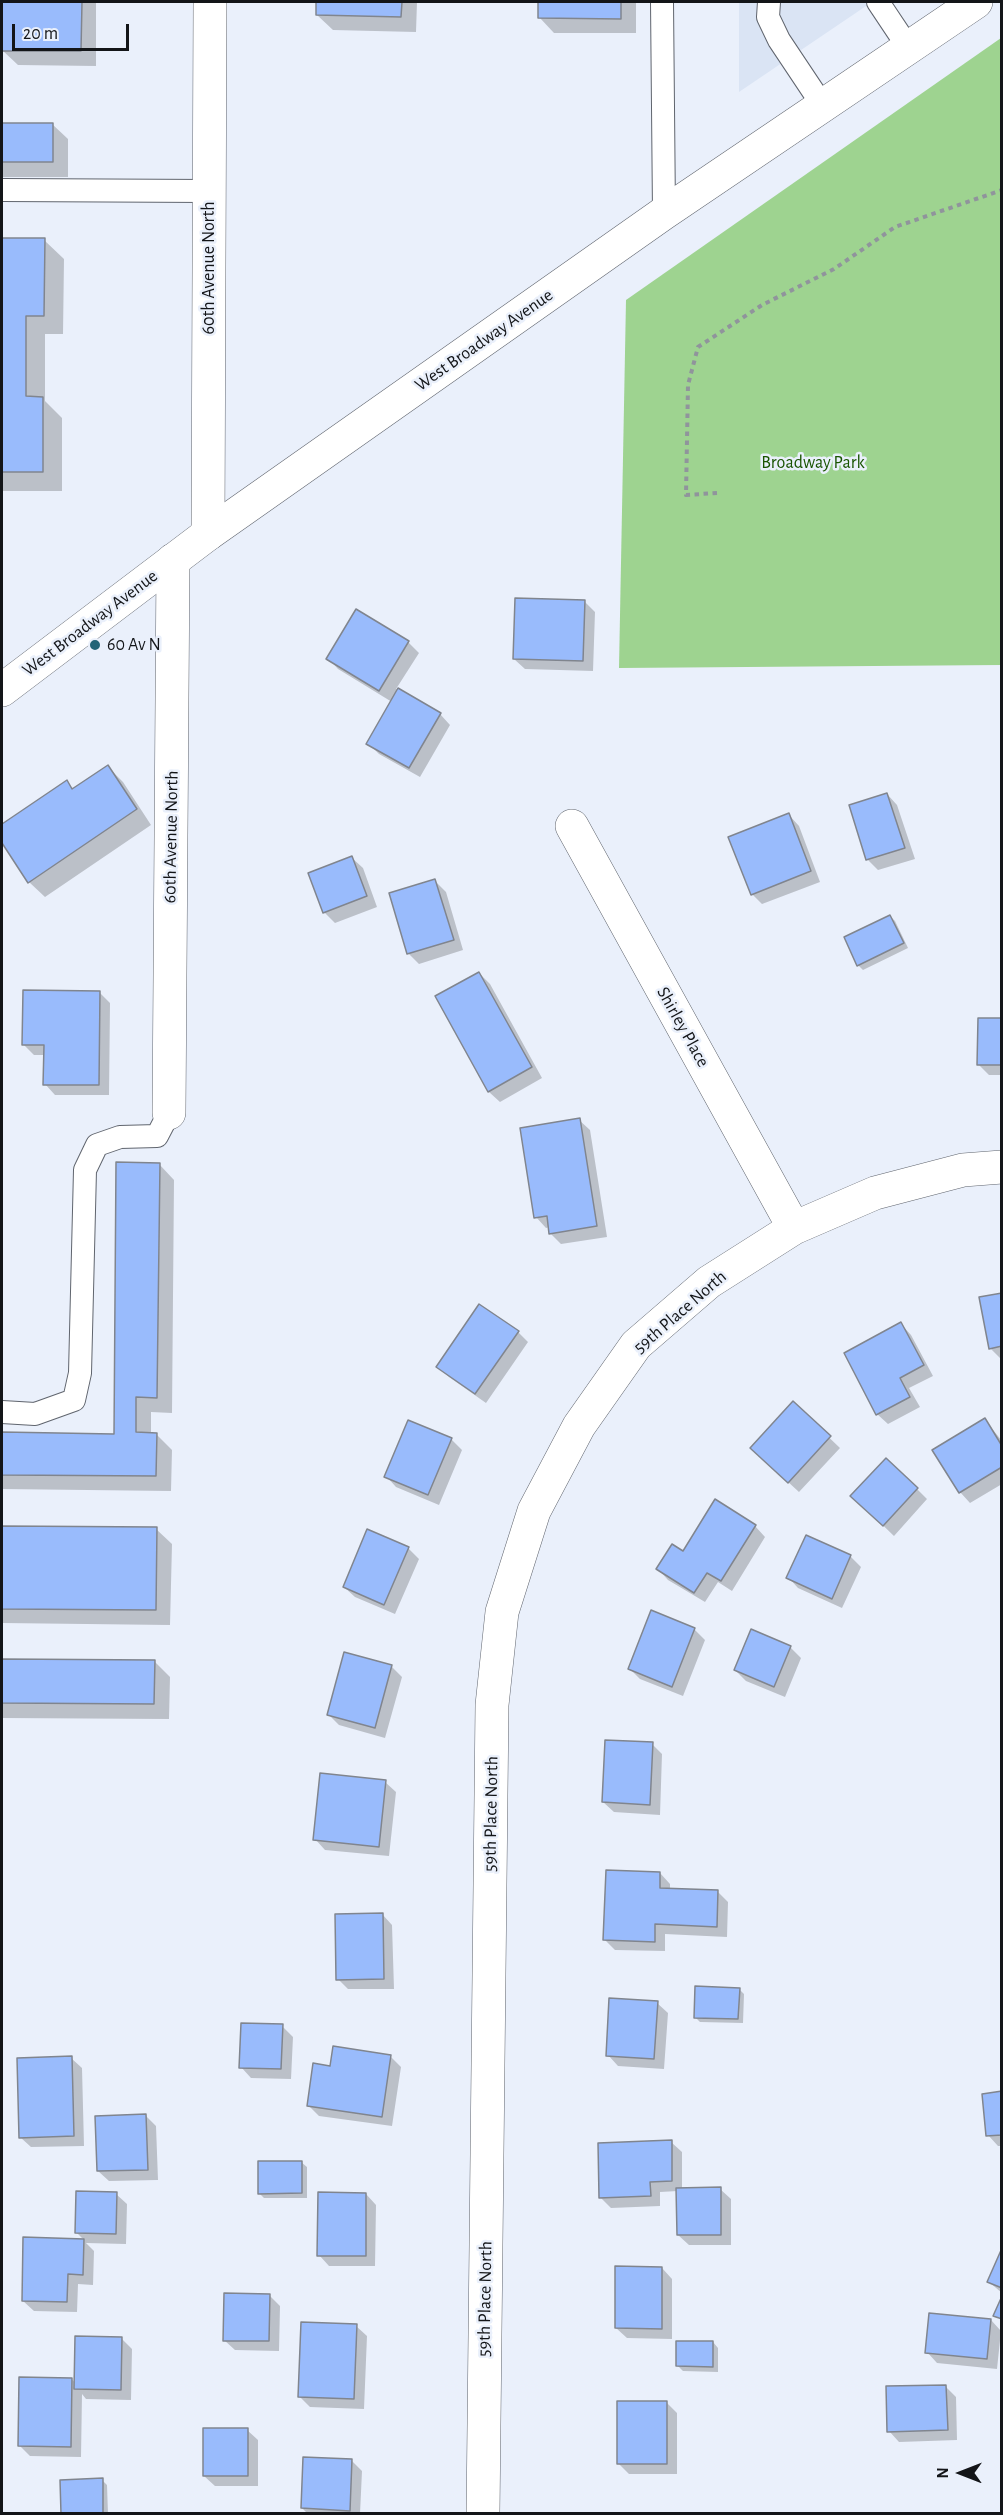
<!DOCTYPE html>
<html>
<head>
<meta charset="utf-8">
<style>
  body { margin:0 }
  #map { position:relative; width:1003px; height:2515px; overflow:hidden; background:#eaf0fb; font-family:"Alegreya Sans",sans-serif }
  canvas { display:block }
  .frame { position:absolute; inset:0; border:3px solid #131518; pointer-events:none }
  .north { position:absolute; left:931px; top:2443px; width:60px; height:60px; -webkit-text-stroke:4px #eaf0fb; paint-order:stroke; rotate:270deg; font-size:16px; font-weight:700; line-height:24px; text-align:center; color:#131518 }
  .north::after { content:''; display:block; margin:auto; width:21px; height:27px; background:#131518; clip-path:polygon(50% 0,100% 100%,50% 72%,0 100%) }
  .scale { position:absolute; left:12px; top:24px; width:117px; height:27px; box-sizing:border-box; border:3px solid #131518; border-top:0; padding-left:8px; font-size:18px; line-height:21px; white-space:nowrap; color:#131518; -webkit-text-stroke:4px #eaf0fb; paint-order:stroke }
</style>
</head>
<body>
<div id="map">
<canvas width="1003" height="2515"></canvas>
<div class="frame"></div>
<div class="north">N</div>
<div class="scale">20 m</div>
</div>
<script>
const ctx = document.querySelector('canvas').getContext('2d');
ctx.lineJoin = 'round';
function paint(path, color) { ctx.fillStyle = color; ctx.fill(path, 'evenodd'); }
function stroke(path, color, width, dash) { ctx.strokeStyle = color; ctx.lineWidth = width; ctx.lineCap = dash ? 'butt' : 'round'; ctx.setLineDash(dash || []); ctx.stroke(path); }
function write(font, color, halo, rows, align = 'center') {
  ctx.font = font + ' "Alegreya Sans",sans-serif'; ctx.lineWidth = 5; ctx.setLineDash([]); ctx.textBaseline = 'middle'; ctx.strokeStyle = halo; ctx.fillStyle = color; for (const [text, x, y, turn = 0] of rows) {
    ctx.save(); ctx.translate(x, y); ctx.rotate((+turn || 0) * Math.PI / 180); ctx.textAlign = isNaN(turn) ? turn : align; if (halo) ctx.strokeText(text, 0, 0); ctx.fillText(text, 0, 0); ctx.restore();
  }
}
const built = new Path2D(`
  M739,2H872L739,92Z`);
const green = new Path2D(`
  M1001,38V665L619,668L626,300Z`);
const shadow = new Path2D(`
  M3,2H96V66L18,65L2,50Z
  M318,2H417L416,32L333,30L317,15Z
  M539,2H636V33H554L539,17Z
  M2,124H52L68,139V177H2Z
  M2,240H44L64,259L63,334H45V401L62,418V491H2Z
  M585,602L595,612L593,671L525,669L514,659Z
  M357,611L408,642L419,653L396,689L440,714L450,725L420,777L379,754L368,743L392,702L338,669L328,658Z
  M108,767L123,782L151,825L45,897L29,882L2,840V826L66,782L74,789Z
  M887,794L897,805L915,859L878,870L868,860L851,806Z
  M789,815L799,826L820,882L762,904L752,894Z
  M352,858L363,868L377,907L335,923L324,912Z
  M435,881L446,892L463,950L419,964L408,953Z
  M890,916L895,921L908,948L863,970L858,965Z
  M479,973L490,984L542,1078L500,1102L489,1092L437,997Z
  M99,992L110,1003L109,1095H55L45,1084V1055H34L24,1045Z
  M1002,1019V1075H989L978,1064Z
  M579,1120L590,1130L607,1237L561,1244L551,1234L550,1227L546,1228L536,1217Z
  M159,1164L174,1180L172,1413L151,1412V1434H156L172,1450L171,1491L2,1489V1434L115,1435Z
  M1002,1295V1358L1001,1359L990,1348Z
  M901,1324L911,1335L933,1376L909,1388L920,1407L888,1424L877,1414Z
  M518,1332L528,1342L486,1403L449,1377L438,1367Z
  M793,1403L840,1448L799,1492L762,1458Z
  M985,1420L1002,1441V1484L970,1503L960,1492Z
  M451,1439L462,1450L439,1505L396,1487L386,1476Z
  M917,1489L927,1499L894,1536L863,1506Z
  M755,1526L765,1537L732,1591L718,1582L705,1602L668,1580L658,1569L683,1553Z
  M2,1527L156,1529L172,1544L170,1625L2,1623Z
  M368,1531L408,1548L419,1559L395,1614L355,1597L344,1587Z
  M806,1537L851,1557L861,1567L842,1608L798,1588L788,1577Z
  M694,1629L705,1640L683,1696L640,1679L630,1669Z
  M790,1647L801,1658L785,1697L746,1681L735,1670Z
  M345,1654L392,1667L402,1677L385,1738L339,1725L329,1715Z
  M2,1660L154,1661L170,1677L169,1719L2,1718Z
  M652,1744L662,1754L660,1815L614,1812L603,1802Z
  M385,1782L396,1792L389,1856L325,1850L315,1839Z
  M660,1873L670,1884V1890L717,1891L728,1902L727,1937L665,1934V1951L615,1950L604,1939Z
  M382,1914L392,1925L394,1989H348L338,1979Z
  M739,1989L744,1994L743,2023L700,2022L695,2017Z
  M657,2003L668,2013L664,2069L618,2066L608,2055Z
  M282,2026L293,2037L291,2079L251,2078L241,2067Z
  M390,2056L401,2067L392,2126L319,2116L308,2105L331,2067Z
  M71,2058L82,2068L84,2146L31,2147L20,2137Z
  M1002,2093V2146H998L988,2135Z
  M146,2116L156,2126L158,2180L109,2181L98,2171Z
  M671,2142L682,2152V2189H720L731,2199V2245H689L678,2235V2191L660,2192V2206L611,2208L600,2197Z
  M301,2162L307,2167V2198H264L259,2193Z
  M116,2194L127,2204L126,2244L86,2243L94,2251L93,2285L78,2284L77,2312L34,2311L23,2301L84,2240L76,2232Z
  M366,2194L376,2205L375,2266H329L319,2255Z
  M1002,2252V2293L989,2282Z
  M662,2268L672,2279V2339L627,2338L616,2328Z
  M269,2295L280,2306L279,2351L235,2350L224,2340Z
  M991,2320L1001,2331L997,2369L937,2363L927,2352Z
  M356,2326L367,2336L364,2409L310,2407L299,2396Z
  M122,2339L132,2349L131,2400L86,2399L82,2394L81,2457L30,2456L20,2446L71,2379L76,2383Z
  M713,2342L718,2348V2372L683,2371L678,2366Z
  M946,2387L956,2397L957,2440L899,2442L889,2431Z
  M666,2402L677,2413V2474H629L619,2464Z
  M247,2430L258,2440V2486H215L204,2476Z
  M352,2461L362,2471L360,2514H308L302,2508Z
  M102,2480L107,2485L108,2514H63Z`);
const building = new Path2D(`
  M2,2H82L81,51H2Z
  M316,2H402L401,17L316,15Z
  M538,2H621V19L538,18Z
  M2,123H53V162H2Z
  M2,238H45L44,316H26V396L43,397V472H2Z
  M515,598L585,600L583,661L513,659Z
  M356,609L409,641L379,691L326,659Z
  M398,688L441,713L409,768L366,744Z
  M108,765L137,809L28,883L2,843V824L67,780L72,789Z
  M887,793L905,848L866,860L849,805Z
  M789,813L811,871L751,895L728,837Z
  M352,856L367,896L323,913L308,873Z
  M435,879L454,940L407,954L389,893Z
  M890,915L904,943L857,966L844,937Z
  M479,972L532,1067L488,1092L435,996Z
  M23,990L100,991L99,1085H43L44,1045H22Z
  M978,1018H1002V1065H977Z
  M580,1118L597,1226L549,1234L547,1216L534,1218L520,1128Z
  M116,1162L160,1163L157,1398L136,1397V1432L157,1433L156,1476L2,1475V1432L114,1434Z
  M1002,1293V1346L989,1349L979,1297Z
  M479,1304L519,1331L475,1394L436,1367Z
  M901,1322L924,1365L900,1378L910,1397L876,1415L844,1353Z
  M793,1401L831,1436L788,1483L750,1448Z
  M985,1418L1002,1446V1467L959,1493L932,1450Z
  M408,1420L452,1438L428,1495L384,1477Z
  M886,1458L918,1488L883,1526L850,1496Z
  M715,1499L756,1525L721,1581L707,1573L694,1593L656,1569L672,1544L683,1551Z
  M2,1526L157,1527L156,1610L2,1609Z
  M367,1529L409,1547L384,1605L343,1587Z
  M806,1535L851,1555L832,1599L786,1578Z
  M651,1610L695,1628L672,1687L628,1669Z
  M751,1629L791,1646L774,1687L734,1670Z
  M344,1652L392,1665L375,1728L327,1715Z
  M2,1659L155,1660L154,1704L2,1703Z
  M605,1740L653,1742L650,1805L602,1802Z
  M320,1773L386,1780L379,1847L313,1840Z
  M606,1870L660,1872V1888L718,1890L717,1927L655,1924V1942L603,1940Z
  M383,1913L384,1979L336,1980L335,1914Z
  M695,1986L740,1988L738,2019L694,2018Z
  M609,1998L658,2001L654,2059L606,2056Z
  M241,2023L283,2024L281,2069L239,2068Z
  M333,2046L391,2055L382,2117L307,2106L313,2063L330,2066Z
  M72,2056L74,2136L19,2138L17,2058Z
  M1002,2091V2135L986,2136L982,2094Z
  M146,2114L148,2170L97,2171L95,2116Z
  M672,2140V2181L650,2182L651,2196L599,2198L598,2143Z
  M258,2161H302V2193L258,2194Z
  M721,2187V2235H677L676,2188Z
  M76,2191L117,2192L116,2234L75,2233Z
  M318,2192L366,2193V2256H317Z
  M23,2237L84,2239L83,2275L68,2274L67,2302L22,2301Z
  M1002,2248V2288L987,2282Z
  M615,2266L662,2267V2329L615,2328Z
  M224,2293L270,2294L269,2341H223Z
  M1002,2296V2319L993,2316Z
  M929,2313L991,2319L987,2359L925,2353Z
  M301,2322L357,2324L354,2399L298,2397Z
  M75,2336L122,2337L121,2390L74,2389Z
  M676,2341H713V2367L676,2366Z
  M19,2377L72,2378L71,2447L18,2446Z
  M946,2385L948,2430L887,2432L886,2386Z
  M617,2401H667V2464H617Z
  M203,2428H248V2476H203Z
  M303,2457L352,2459L350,2511L301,2508Z
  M103,2478V2514H61L60,2480Z`);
const path = new Path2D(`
  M717,493L686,495L688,385L698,347L762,305L834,269L895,227L1002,190`);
const service = new Path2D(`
  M662,2L664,213
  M769,2L768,17L779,40L823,106
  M878,2L908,47
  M2,190L209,191
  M2,1412L35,1414L74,1400L80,1373L85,1170L97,1145L120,1137L157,1136L169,1113`);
const minor = new Path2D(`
  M208,534L210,2
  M572,826L794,1228
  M169,1113L173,560
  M483,2514L492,1705L502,1612L534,1511L579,1426L636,1345L709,1282L794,1228L875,1193L963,1170L1002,1167`);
const tertiary = new Path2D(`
  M2,690L208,534L664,213L976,2`);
const markers = [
  [95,645,6,"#216377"]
];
const streetNames = [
  ["60th Avenue North",209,268,-90],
  ["West Broadway Avenue",484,340,-35],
  ["West Broadway Avenue",90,623,-37],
  ["60th Avenue North",171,837,-89],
  ["Shirley Place",683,1027,61],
  ["59th Place North",680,1312,-41],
  ["59th Place North",491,1814,-89],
  ["59th Place North",485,2299,-89]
];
const parkNames = [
  ["Broadway Park",813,463]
];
const poiNames = [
  ["60 Av N",107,645]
];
paint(built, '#dae4f4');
paint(green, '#9ed390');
paint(shadow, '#0003');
paint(building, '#99bbfc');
stroke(building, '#80858e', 1.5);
stroke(service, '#60656e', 24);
stroke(minor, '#60656e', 34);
stroke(tertiary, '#60656e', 34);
stroke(path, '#90949c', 4, [4.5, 4.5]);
stroke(service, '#fff', 22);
stroke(minor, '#fff', 33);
stroke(tertiary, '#fff', 33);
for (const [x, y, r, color] of markers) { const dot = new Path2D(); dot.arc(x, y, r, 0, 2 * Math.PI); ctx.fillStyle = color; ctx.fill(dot); stroke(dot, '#eaf0fb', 2); }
write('18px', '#131518', '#eaf0fb', streetNames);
write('18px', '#195400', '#eaf0fb', parkNames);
write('18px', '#131518', '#eaf0fb', poiNames, 'left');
</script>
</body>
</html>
